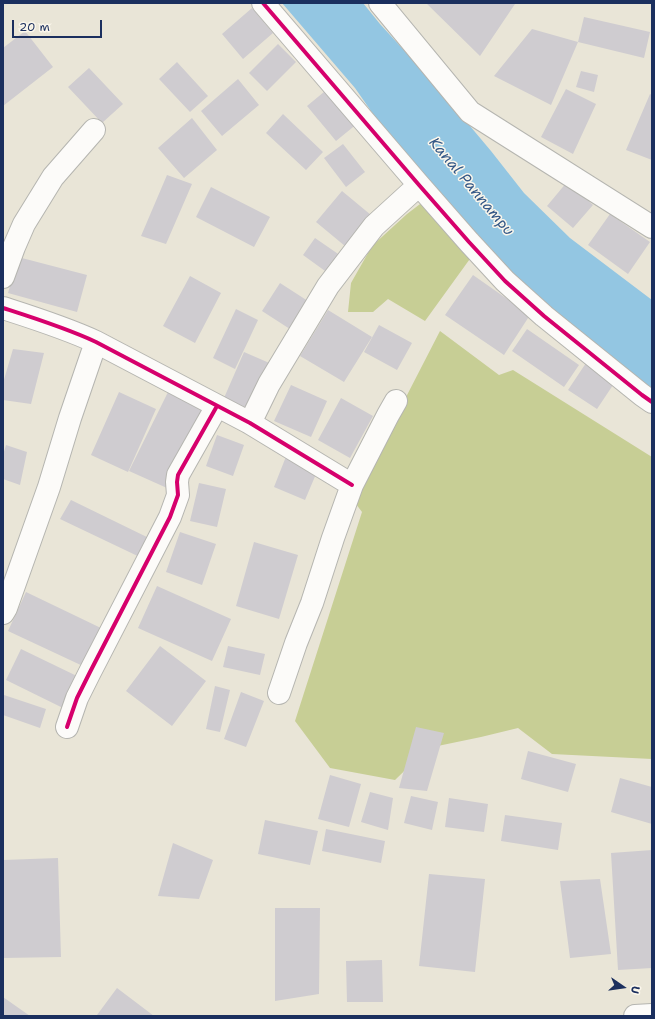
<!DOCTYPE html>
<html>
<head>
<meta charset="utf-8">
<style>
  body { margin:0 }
  #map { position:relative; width:655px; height:1019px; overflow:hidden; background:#e9e5d7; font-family:"Shantell Sans",sans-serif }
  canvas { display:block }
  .frame { position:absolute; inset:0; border:4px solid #1b2f5e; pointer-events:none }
  .north { position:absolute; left:603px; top:967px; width:40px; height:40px; -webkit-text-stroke:3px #fbf7ec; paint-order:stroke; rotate:103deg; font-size:11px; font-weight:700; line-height:16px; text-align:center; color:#1b2f5e }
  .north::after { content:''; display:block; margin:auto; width:14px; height:18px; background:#1b2f5e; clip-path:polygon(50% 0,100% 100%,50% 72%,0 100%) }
  .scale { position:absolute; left:12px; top:20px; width:90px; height:18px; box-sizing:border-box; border:2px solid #1b2f5e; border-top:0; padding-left:5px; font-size:12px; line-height:14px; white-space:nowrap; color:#1b2f5e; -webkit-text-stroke:3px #fbf7ec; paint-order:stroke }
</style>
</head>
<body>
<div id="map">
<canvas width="655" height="1019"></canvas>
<div class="frame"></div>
<div class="north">U</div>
<div class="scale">20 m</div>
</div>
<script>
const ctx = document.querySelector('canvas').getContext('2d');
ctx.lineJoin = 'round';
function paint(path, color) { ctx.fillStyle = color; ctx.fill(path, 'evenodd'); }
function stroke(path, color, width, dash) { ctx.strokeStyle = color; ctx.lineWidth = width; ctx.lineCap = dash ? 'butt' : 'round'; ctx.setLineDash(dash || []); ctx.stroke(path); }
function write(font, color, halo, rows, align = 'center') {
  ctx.font = font + ' "Shantell Sans",sans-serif'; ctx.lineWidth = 3; ctx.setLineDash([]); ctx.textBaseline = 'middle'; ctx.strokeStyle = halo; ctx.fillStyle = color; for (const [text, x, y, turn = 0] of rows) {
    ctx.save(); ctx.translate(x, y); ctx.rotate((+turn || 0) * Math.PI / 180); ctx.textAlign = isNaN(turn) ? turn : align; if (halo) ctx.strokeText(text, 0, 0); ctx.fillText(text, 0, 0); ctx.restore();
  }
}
const green = new Path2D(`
  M424,201L472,256L425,321L388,299L373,312H348L351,283L372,246L407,214Z
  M440,331L499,375L513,370L652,457V759L552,754L518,728L481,737L428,748L395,780L330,768L295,721L362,512L353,500Z`);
const water = new Path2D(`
  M282,3H363L380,24L433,82L491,151L524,193L570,238L652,300V390L518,284L387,134L355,88Z`);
const building = new Path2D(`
  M426,3H514L515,4L480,56Z
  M252,8L273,33L243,59L222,34Z
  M584,17L650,32L644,58L578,42Z
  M532,29L578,42L551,105L494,76Z
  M25,31L53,67L3,106V48Z
  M278,44L296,62L267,91L249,73Z
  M177,62L208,96L190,112L159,79Z
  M89,68L123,104L102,123L68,87Z
  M581,71L598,75L594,92L576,87Z
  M238,79L259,105L222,136L201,111Z
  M330,87L358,123L336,141L307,106Z
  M566,89L596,104L573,154L541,137Z
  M650,94L652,95V160L626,150Z
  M283,114L323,152L306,170L266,133Z
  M192,118L217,150L184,178L158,148Z
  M343,144L365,172L346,187L324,158Z
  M167,175L192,184L166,244L141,236Z
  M567,182L593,205L573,228L547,206Z
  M211,187L270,217L254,247L196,217Z
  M342,191L377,220L351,251L316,222Z
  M610,214L650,242L628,274L588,245Z
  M315,238L344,258L332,276L303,255Z
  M18,257L87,275L77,312L8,293Z
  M473,275L530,315L504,355L445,315Z
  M190,276L221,293L195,343L163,326Z
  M280,283L311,303L293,331L262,311Z
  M236,309L258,320L235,369L213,358Z
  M328,310L372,337L344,382L300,356Z
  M379,325L412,343L397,370L364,352Z
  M527,329L579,365L564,387L512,351Z
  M13,349L44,353L31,404L3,400V383Z
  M244,352L274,365L254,411L224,398Z
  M586,363L615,382L597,409L568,390Z
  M291,385L327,401L311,437L274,421Z
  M169,390L210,413L167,488L129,471Z
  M119,392L156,409L128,472L91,455Z
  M341,398L373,416L350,458L318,440Z
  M217,435L244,445L233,476L206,466Z
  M6,445L27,452L20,485L3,479V455Z
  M287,454L319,467L305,500L274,487Z
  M199,483L226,489L217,527L190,521Z
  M71,500L153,540L146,560L60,519Z
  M180,532L216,544L202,585L166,572Z
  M254,542L298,555L279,619L236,606Z
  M157,586L231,619L212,661L138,628Z
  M26,592L103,629L85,667L8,631Z
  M160,646L206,681L172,726L126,691Z
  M228,646L265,654L260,675L223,667Z
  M21,649L81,678L65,709L6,680Z
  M215,686L230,690L220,732L206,729Z
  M241,692L264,701L246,747L224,739Z
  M4,695L46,709L40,728L3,715V698Z
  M416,727L444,733L427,791L399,788Z
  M528,751L576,764L568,792L521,779Z
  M330,775L361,784L349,827L318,819Z
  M620,778L652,787V824L611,812Z
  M370,792L393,798L388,830L361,822Z
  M411,796L438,802L432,830L404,823Z
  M449,798L488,804L484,832L445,827Z
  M505,815L562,823L558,850L501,841Z
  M265,820L318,831L310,865L258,854Z
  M326,829L385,841L381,863L322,851Z
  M173,843L213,860L199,899L158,896Z
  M652,850V968L618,970L611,853Z
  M58,858L61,957L3,958V860Z
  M429,874L485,879L475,972L419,966Z
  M600,879L611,954L570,958L560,881Z
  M275,908H320L319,994L275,1001Z
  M382,960L383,1002H347L346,961Z
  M117,988L154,1016H99L97,1015Z
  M3,997L30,1016H3Z`);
const minor = new Path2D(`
  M263,3L419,185L469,242L505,281L544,316L642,395L652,402
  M380,3L470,112L652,227
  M3,277L14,247L24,224L53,177L94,130
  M3,308C34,318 66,328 96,342L250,423L352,485
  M250,423L269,384L328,286L374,226L419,185
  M3,613L6,608L49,487L70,418L96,342
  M279,693L296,643L312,603L333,538L352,485L388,415L396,401
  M67,727L77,698L90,672L170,517L178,495L177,482L178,475L217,406`);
const major = new Path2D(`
  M635,1016L652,1015`);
const cycleway = new Path2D(`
  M263,3L419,185L469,242L505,281L544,316L642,395L652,402
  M3,308C34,318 66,328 96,342L250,423L352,485
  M67,727L77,698L90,672L170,517L178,495L177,482L178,475L217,406`);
const waterNames = [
  ["Kanal Pannampu",471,187,50]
];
paint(green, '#c7ce95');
paint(water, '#93c6e2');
paint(building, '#cfccd0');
stroke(minor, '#b5b5b0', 24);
stroke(major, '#b5b5b0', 24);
stroke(minor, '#fcfbf9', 22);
stroke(major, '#fcfbf9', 22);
stroke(cycleway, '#d6006c', 4);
write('italic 15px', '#345887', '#fbf7ec', waterNames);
</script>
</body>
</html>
